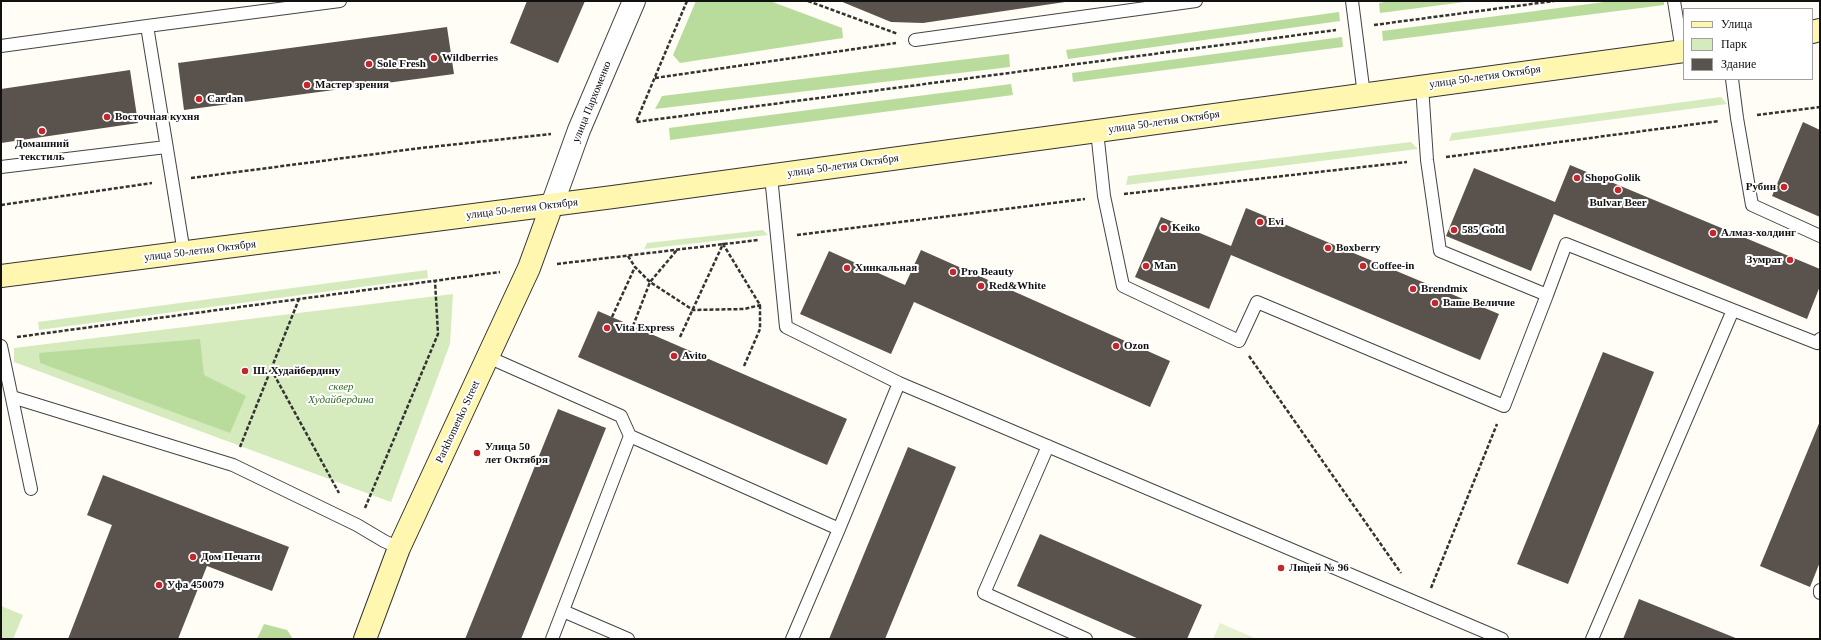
<!DOCTYPE html>
<html>
<head>
<meta charset="utf-8">
<style>
  body { margin:0 }
  #map { position:relative; width:1821px; height:640px; overflow:hidden; background:#fffdf5; font-family:"Times New Roman",serif }
  canvas { display:block }
  .frame { position:absolute; inset:0; border:2px solid #111; pointer-events:none }
  .legend { position:absolute; left:1683px; top:8px; width:130px; height:72px; box-sizing:border-box; background:#fff; border:1px solid #a0a0a0; margin:0; padding:5px 7px; list-style:none; font-size:12px; color:#111 }
  .legend li { display:flex; align-items:center; gap:8px; height:20px }
  .legend b { width:20px; border:1px solid #a0a0a0 }
</style>
</head>
<body>
<div id="map">
<canvas width="1821" height="640"></canvas>
<div class="frame"></div>
<ul class="legend">
<li><b style="height:5px;background:#fff6b0"></b>Улица</li>
<li><b style="height:11px;background:#d5ebbd"></b>Парк</li>
<li><b style="height:11px;background:#5a524d"></b>Здание</li>
</ul>
</div>
<script>
const ctx = document.querySelector('canvas').getContext('2d');
ctx.lineJoin = 'round';
function paint(path, color) { ctx.fillStyle = color; ctx.fill(path, 'evenodd'); }
function stroke(path, color, width, dash) { ctx.strokeStyle = color; ctx.lineWidth = width; ctx.lineCap = dash ? 'butt' : 'round'; ctx.setLineDash(dash || []); ctx.stroke(path); }
function write(font, color, halo, rows, align = 'center') {
  ctx.font = font + ' "Times New Roman",serif'; ctx.lineWidth = 4; ctx.setLineDash([]); ctx.textBaseline = 'middle'; ctx.strokeStyle = halo; ctx.fillStyle = color; for (const [text, x, y, turn = 0] of rows) {
    ctx.save(); ctx.translate(x, y); ctx.rotate((+turn || 0) * Math.PI / 180); ctx.textAlign = isNaN(turn) ? turn : align; if (halo) ctx.strokeText(text, 0, 0); ctx.fillText(text, 0, 0); ctx.restore();
  }
}
const green = new Path2D(`
  M1721,97L1727,104L1449,141L1452,133Z
  M1411,142L1418,149L1126,185L1128,176Z
  M763,230L768,235L644,249L647,243Z
  M427,270L428,278L39,330L38,322Z
  M453,294L450,344L391,502L14,362V348Z
  M1,606L23,615L13,639H1Z`);
const forest = new Path2D(`
  M696,1H770L842,28L843,38L680,63L673,55Z
  M1390,1H1472L1380,13L1379,3Z
  M1612,1H1664V5L1383,41L1382,31Z
  M1339,12L1340,21L1068,59L1066,50Z
  M1342,37L1343,47L1073,82L1072,73Z
  M1009,54L1010,67L655,109L662,96Z
  M1011,84L1013,95L670,140L669,128Z
  M200,339L204,375L246,396L230,433L40,363L39,353Z
  M264,624L287,630L293,639H257Z`);
const pitch = new Path2D(`
  M1220,623L1257,639H1213Z`);
const building = new Path2D(`
  M527,1H585L558,63L510,43Z
  M840,1H1065V2L923,23L891,22Z
  M447,27L454,74L184,110L178,63Z
  M130,70L138,123L1,143V89Z
  M1803,122L1820,130V217L1772,196Z
  M1570,165L1820,269V286L1807,319L1554,214L1531,271L1446,236L1474,168L1555,202Z
  M1246,208L1499,314L1480,360L1231,255L1209,309L1135,277L1161,217L1231,246Z
  M921,250L1170,361L1150,407L914,302L891,354L800,314L829,251L905,285Z
  M598,311L847,419L827,465L578,357Z
  M1603,352L1654,372L1568,584L1517,564Z
  M558,409L606,428L521,639H465Z
  M1820,421V562L1810,587L1760,566Z
  M908,447L956,467L885,639H829Z
  M103,475L289,547L272,591L207,566L178,639H68L112,525L87,515Z
  M1040,534L1202,605L1187,639H1139L1017,586Z
  M1639,599L1738,639H1623Z`);
const path = new Path2D(`
  M687,1L636,122L1336,30
  M808,1L898,34
  M1374,25L1554,1
  M655,78L896,43
  M1757,115L1820,107
  M1446,157L1719,121
  M191,178L421,148L551,134
  M1124,194L1407,162
  M1,205L152,183
  M797,235L1085,199
  M628,256L635,267L650,282L693,310L744,309L761,305
  M557,264L758,240
  M612,317L635,267
  M633,326L650,282L677,250
  M17,337L500,272
  M680,337L723,244L760,305V329L744,366
  M1249,356L1401,573
  M271,369L339,493
  M240,447L299,299
  M365,508L438,334L435,281
  M1431,588L1497,424`);
const service = new Path2D(`
  M1352,1L1364,95
  M1674,1L1682,51
  M915,40L1196,1
  M1,46L147,26
  M1732,79L1737,118L1752,205L1820,236
  M1097,131L1104,196L1123,286L1239,341L1257,302L1504,406L1547,295L1440,251L1427,160L1422,86
  M1,167L166,147
  M771,176L786,327L899,383L1502,639
  M184,253L147,26L340,1
  M1547,295L1566,244L1733,310
  M1,346L31,489
  M488,357L621,416L630,436L839,529
  M12,397L233,465L357,525L384,541L399,548
  M1048,446L984,593L1086,639
  M1820,590V593
  M563,611L628,639
  M552,639L630,436
  M792,639L839,529L899,383
  M1592,639L1733,310L1817,343L1820,339`);
const tertiary = new Path2D(`
  M552,205L579,130L634,1`);
const secondary = new Path2D(`
  M1812,32L1820,30
  M1,276L613,197L1684,51
  M365,639L399,548L529,268L552,205`);
const markers = [
  [434,58,4,"#c4262e"],
  [369,64,4,"#c4262e"],
  [307,85,4,"#c4262e"],
  [199,99,4,"#c4262e"],
  [107,117,4,"#c4262e"],
  [42,131,4,"#c4262e"],
  [1577,178,4,"#c4262e"],
  [1784,187,4,"#c4262e"],
  [1618,190,4,"#c4262e"],
  [1260,222,4,"#c4262e"],
  [1164,228,4,"#c4262e"],
  [1454,230,4,"#c4262e"],
  [1713,233,4,"#c4262e"],
  [1328,248,4,"#c4262e"],
  [1790,260,4,"#c4262e"],
  [1146,266,4,"#c4262e"],
  [1363,266,4,"#c4262e"],
  [847,268,4,"#c4262e"],
  [953,272,4,"#c4262e"],
  [981,286,4,"#c4262e"],
  [1413,289,4,"#c4262e"],
  [1435,303,4,"#c4262e"],
  [607,328,4,"#c4262e"],
  [1116,346,4,"#c4262e"],
  [674,356,4,"#c4262e"],
  [245,371,4,"#c4262e"],
  [477,453,4,"#c4262e"],
  [193,557,4,"#c4262e"],
  [1281,568,4,"#c4262e"],
  [159,585,4,"#c4262e"]
];
const poiNames = [
  ["Wildberries",442,58],
  ["Sole Fresh",377,64],
  ["Мастер зрения",315,85],
  ["Cardan",207,99],
  ["Восточная кухня",115,117],
  ["Домашний",42,144,"center"],
  ["текстиль",42,157,"center"],
  ["ShopoGolik",1585,178],
  ["Рубин",1776,187,"right"],
  ["Bulvar Beer",1618,203,"center"],
  ["Evi",1268,222],
  ["Keiko",1172,228],
  ["585 Gold",1462,230],
  ["Алмаз-холдинг",1721,233],
  ["Boxberry",1336,248],
  ["Зумрат",1782,260,"right"],
  ["Man",1154,266],
  ["Coffee-in",1371,266],
  ["Хинкальная",855,268],
  ["Pro Beauty",961,272],
  ["Red&White",989,286],
  ["Brendmix",1421,289],
  ["Ваше Величие",1443,303],
  ["Vita Express",615,328],
  ["Ozon",1124,346],
  ["Avito",682,356],
  ["Ш. Худайбердину",253,371],
  ["Улица 50",485,447],
  ["лет Октября",485,460],
  ["Дом Печати",201,557],
  ["Лицей № 96",1289,568],
  ["Уфа 450079",167,585]
];
const streetNames = [
  ["улица 50-летия Октября",1485,77,-8],
  ["улица Пархоменко",592,102,-68],
  ["улица 50-летия Октября",1164,122,-8],
  ["улица 50-летия Октября",843,166,-8],
  ["улица 50-летия Октября",522,209,-7],
  ["улица 50-летия Октября",200,251,-7],
  ["Parkhomenko Street",458,422,-65]
];
const parkNames = [
  ["сквер",341,387],
  ["Худайбердина",341,400]
];
paint(green, '#d5ebbd');
paint(forest, '#b9dc9c');
paint(pitch, '#e6f2cf');
paint(building, '#5a524d');
stroke(service, '#444', 14);
stroke(tertiary, '#444', 24);
stroke(secondary, '#333', 24);
stroke(path, '#333', 2.5, [4, 2]);
stroke(service, '#fff', 12);
stroke(tertiary, '#fff', 22);
stroke(secondary, '#fff6b0', 22);
for (const [x, y, r, color] of markers) { const dot = new Path2D(); dot.arc(x, y, r, 0, 2 * Math.PI); ctx.fillStyle = color; ctx.fill(dot); stroke(dot, '#fff', 1.5); }
write('bold 11px', '#111', '#fff', poiNames, 'left');
write('11px', '#111', '#fff', streetNames);
write('italic 11px', '#2f6b1f', '#fff', parkNames);
</script>
</body>
</html>
